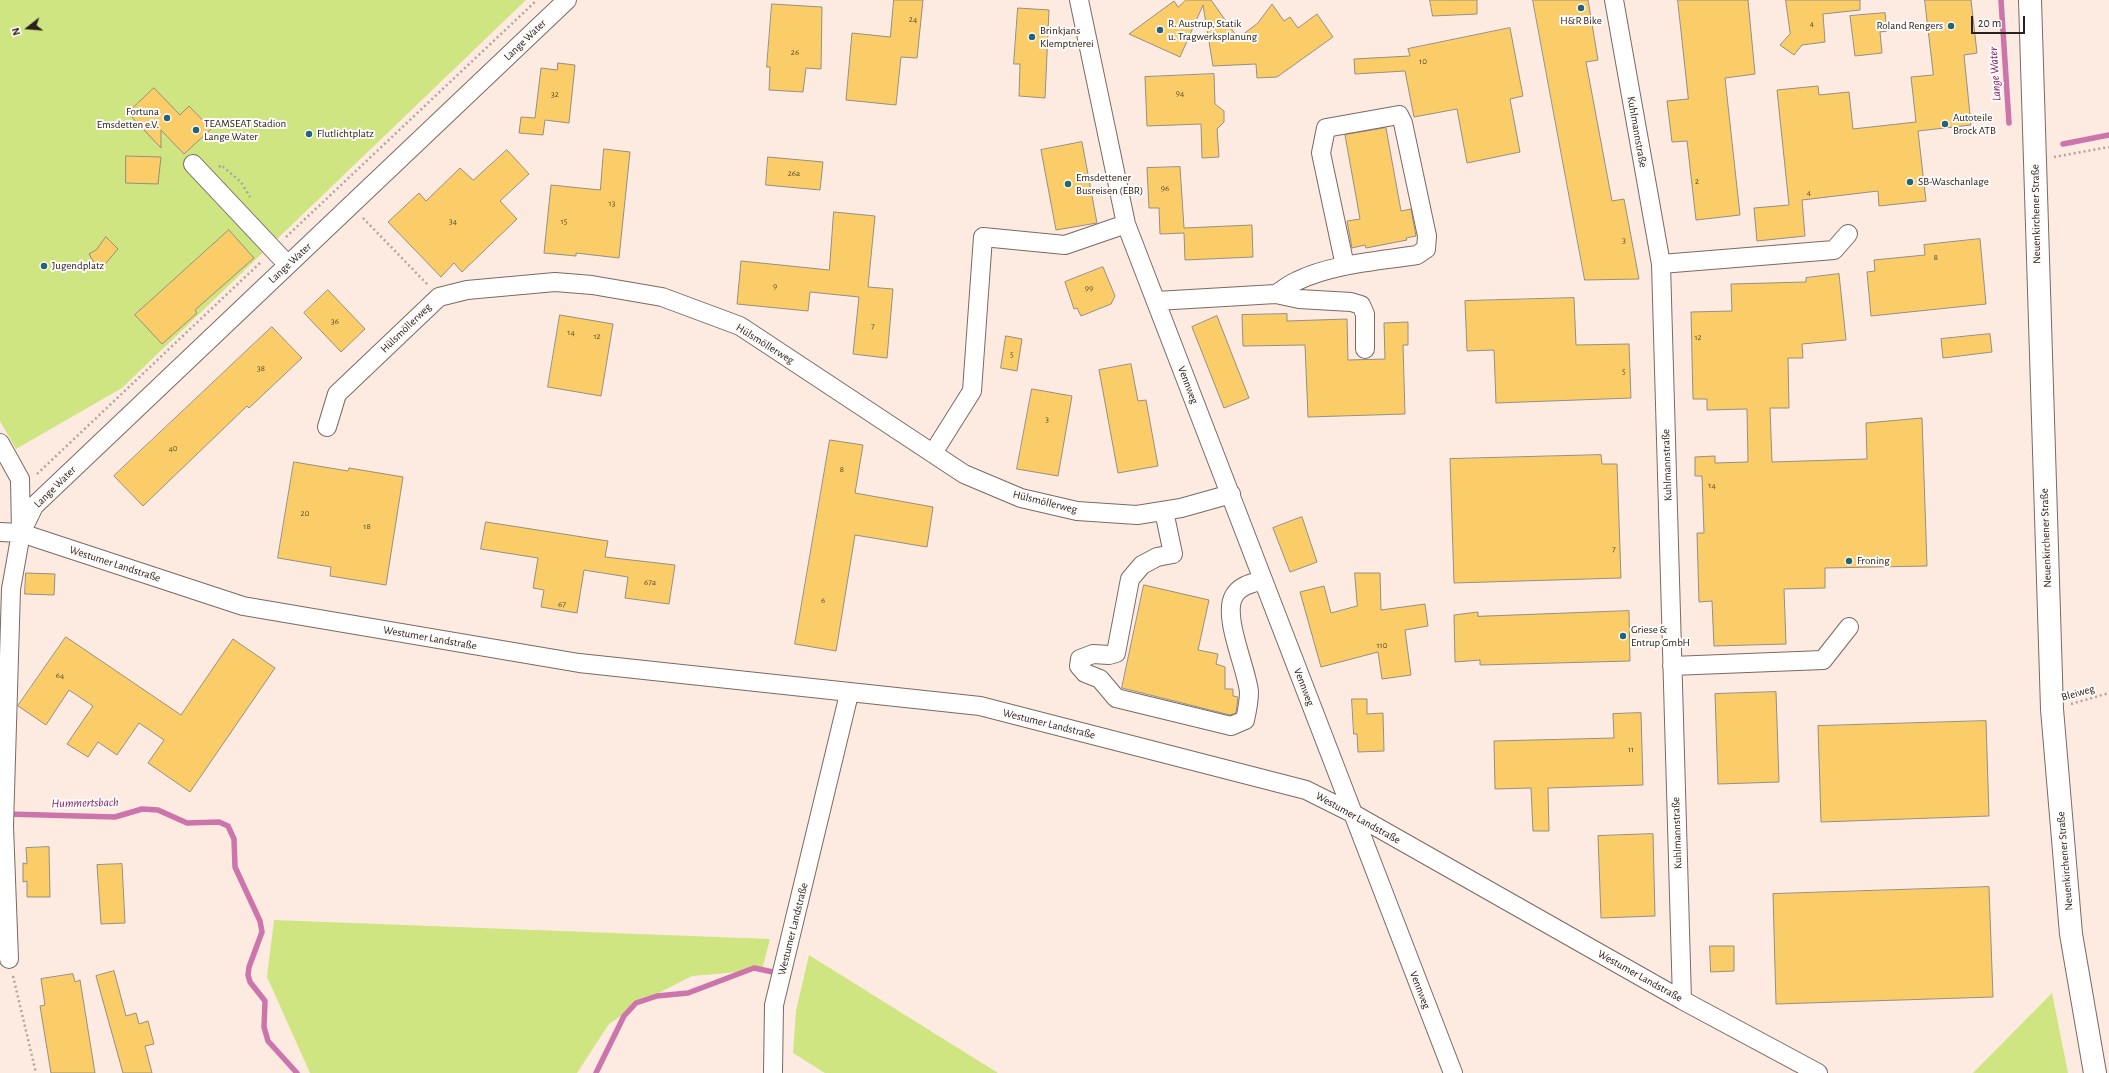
<!DOCTYPE html>
<html>
<head>
<meta charset="utf-8">
<style>
  body { margin:0 }
  #map { position:relative; width:2109px; height:1073px; overflow:hidden; background:#fdebe1; font-family:"Alegreya Sans",sans-serif }
  canvas { display:block }
  .north { position:absolute; left:8px; top:8px; width:40px; height:40px; -webkit-text-stroke:3px #fffbf9; paint-order:stroke; rotate:253deg; font-size:11px; font-weight:700; line-height:16px; text-align:center; color:#28211e }
  .north::after { content:''; display:block; margin:auto; width:14px; height:18px; background:#28211e; clip-path:polygon(50% 0,100% 100%,50% 72%,0 100%) }
  .scale { position:absolute; left:1971px; top:16px; width:54px; height:18px; box-sizing:border-box; border:2px solid #28211e; border-top:0; padding-left:5px; font-size:12px; line-height:14px; white-space:nowrap; color:#28211e; -webkit-text-stroke:3px #fffbf9; paint-order:stroke }
</style>
</head>
<body>
<div id="map">
<canvas width="2109" height="1073"></canvas>
<div class="north">N</div>
<div class="scale">20 m</div>
</div>
<script>
const ctx = document.querySelector('canvas').getContext('2d');
ctx.lineJoin = 'round';
function paint(path, color) { ctx.fillStyle = color; ctx.fill(path, 'evenodd'); }
function stroke(path, color, width, dash) { ctx.strokeStyle = color; ctx.lineWidth = width; ctx.lineCap = dash ? 'butt' : 'round'; ctx.setLineDash(dash || []); ctx.stroke(path); }
function write(font, color, halo, rows, align = 'center') {
  ctx.font = font + ' "Alegreya Sans",sans-serif'; ctx.lineWidth = 4; ctx.setLineDash([]); ctx.textBaseline = 'middle'; ctx.strokeStyle = halo; ctx.fillStyle = color; for (const [text, x, y, turn = 0] of rows) {
    ctx.save(); ctx.translate(x, y); ctx.rotate((+turn || 0) * Math.PI / 180); ctx.textAlign = isNaN(turn) ? turn : align; if (halo) ctx.strokeText(text, 0, 0); ctx.fillText(text, 0, 0); ctx.restore();
  }
}
const green = new Path2D(`
  M0,0H526L122,388L16,449L0,421Z
  M274,920L770,939L762,970L692,976L643,1001L609,1024L577,1073H310L267,977Z
  M809,955L998,1073H825L793,1053L796,1011Z
  M2052,993L2068,1073H1973Z`);
const stream = new Path2D(`
  M2001,0L2009,123
  M2063,144L2109,135
  M7,814L115,817L142,809L158,810L187,823L219,822L228,826L234,839L235,867L260,921L262,932L249,967L248,975L250,982L265,1001L264,1027L268,1041L297,1073
  M596,1073L624,1016L636,1003L657,996L688,993L754,968L773,972`);
const building = new Path2D(`
  M894,0H923L917,58L901,57L896,105L846,100L852,33L890,37Z
  M1186,0H1211L1238,38L1258,23L1272,4L1284,21L1290,17L1298,28L1317,14L1333,37L1277,77L1257,78L1256,64L1213,66L1203,5L1180,57L1129,34L1174,1L1178,7Z
  M1430,0H1477V14L1433,16Z
  M1533,0H1588L1598,60L1586,62L1612,201L1624,199L1639,279L1585,280Z
  M1678,0H1748L1755,74L1725,78L1740,215L1696,220L1687,141L1672,142L1667,101L1688,99Z
  M1786,0H1860V10L1823,14L1825,42L1802,45L1794,55L1780,45L1790,34Z
  M1925,0H1971L1977,53L1964,55L1971,125L1918,131L1926,201L1879,206L1878,191L1802,200L1805,236L1757,241L1754,208L1789,205L1777,90L1818,86L1819,95L1849,92L1853,129L1916,122L1911,77L1933,75Z
  M772,4L822,7L821,69L806,68L803,92L769,90L770,67H767Z
  M1018,8L1049,10L1045,98L1019,96L1020,64H1014Z
  M1885,13L1887,31L1880,32L1882,53L1855,56L1850,16Z
  M1510,28L1523,96L1510,99L1520,152L1467,163L1457,109L1414,117L1405,71L1355,74L1354,59L1410,56L1408,49Z
  M558,63L575,65L569,123L545,120L543,135L519,133L521,117L535,118L541,68L557,70Z
  M1214,74L1215,104L1224,111V122L1217,129L1219,157L1202,158L1201,124L1147,126L1145,77Z
  M154,88L180,115L189,106L211,129L184,154L161,130V148L128,113Z
  M1386,128L1401,211L1411,209L1416,236L1406,238L1407,240L1366,248L1365,245L1352,248L1347,221L1360,219L1345,135Z
  M1082,142L1097,223L1056,230L1041,150Z
  M604,149L630,152L619,258L576,253V256L544,253L551,185L600,190Z
  M507,150L529,174L500,201L517,219L462,272L454,263L441,277L388,222L419,193L426,201L460,168L473,180Z
  M126,156L161,157L158,184L126,183Z
  M768,157L823,162L820,190L766,185Z
  M1180,167L1184,228L1252,225L1253,257L1185,260L1184,233L1160,234L1159,208H1149L1147,168Z
  M834,212L875,216L868,287L893,289L887,358L853,354L859,297L810,292L808,311L737,304L741,261L829,270Z
  M229,230L254,258L195,310L197,313L162,344L135,315Z
  M106,237L118,249L99,271L89,254L96,250Z
  M1980,239L1986,304L1871,316L1867,272L1875,271L1874,260L1925,255L1924,245Z
  M1103,267L1115,296L1111,304L1081,316L1077,308L1074,309L1065,282Z
  M1839,274L1846,340L1802,344L1803,358H1788L1789,408H1770L1772,462L1867,459L1866,423L1922,418L1927,566L1825,568V588L1784,589L1786,644L1714,646L1712,601L1699,602L1697,533H1704L1702,476H1695V457L1715,456V463L1748,462L1747,409L1707,410V399H1693L1691,312L1732,311L1731,284L1806,282V278Z
  M328,290L365,329L341,352L304,313Z
  M1574,298L1576,345L1629,344L1631,398L1496,403L1494,350L1467,351L1465,301Z
  M1287,314V321L1347,319L1348,360L1385,359L1384,323L1408,322V345H1403L1405,414L1308,417L1305,345L1243,346L1242,315Z
  M560,315L613,324L601,396L548,387Z
  M1217,316L1249,398L1224,408L1192,327Z
  M272,327L302,358L249,408L247,406L143,506L114,476Z
  M1990,334L1992,352L1943,358L1941,339Z
  M1006,336L1022,339L1017,371L1001,368Z
  M1131,364L1138,401L1146,400L1158,466L1118,473L1099,370Z
  M1032,389L1072,396L1058,476L1017,469Z
  M830,440L863,445L855,493L933,507L927,547L855,535L836,651L795,644Z
  M1601,455L1602,464H1617L1621,578L1454,583L1450,459Z
  M294,462L348,471L349,468L403,477L386,585L330,576L331,567L278,558Z
  M1302,517L1317,562L1290,572L1273,528Z
  M486,522L608,541L605,557L675,565L669,604L625,598L628,577L584,570L577,613L541,607L544,590L533,588L538,558L481,549Z
  M26,573L55,574L54,595L25,594Z
  M1355,573H1380L1381,610L1425,604L1428,626L1405,630L1411,675L1382,679L1378,652L1321,667L1300,592L1324,586L1331,613L1357,606Z
  M1144,585L1209,600L1198,650L1218,654L1216,664L1225,667V689H1233V696L1238,697L1236,713L1230,715L1122,688Z
  M1629,611L1630,661L1480,665V660L1455,662L1454,615L1478,612V616Z
  M66,637L181,715L233,639L275,668L190,792L148,763L164,740L139,723L117,755L98,742L88,757L67,744L93,706L69,690L46,725L18,706Z
  M1776,692L1779,782L1718,784L1715,694Z
  M1352,699H1367V714L1383,713L1384,751L1358,752L1357,734H1354Z
  M1641,713L1643,785L1548,788L1549,831H1533L1531,788L1495,789L1494,741L1614,738L1613,714Z
  M1986,721L1989,816L1821,822L1818,726Z
  M1653,834L1655,916L1601,918L1598,836Z
  M49,847L50,897H27V881L23,882V863L27,864L26,848Z
  M122,864L125,923L101,924L97,865Z
  M1989,887L1993,997L1776,1004L1773,894Z
  M1710,946H1734V971L1711,972Z
  M114,971L126,1016L136,1013L139,1024L148,1021L154,1044L145,1046L152,1073H123L96,976Z
  M73,974L75,982L80,980L95,1073H51L40,1006L45,1005L41,979Z`);
const path = new Path2D(`
  M2054,157L2109,147
  M219,167L221,165L241,182L250,197
  M363,218L428,285
  M286,237L537,0
  M37,474L261,262
  M2071,704L2109,693
  M13,976L36,1073`);
const minor = new Path2D(`
  M1079,0L1126,224L1453,1073
  M1614,0L1661,264L1682,1000
  M193,164L288,265
  M1661,264L1834,250L1848,234
  M1276,294C1283,290 1289,284 1297,281C1331,264 1379,261 1417,255L1426,249L1427,236L1403,123L1399,115L1326,128L1321,153L1345,266
  M1156,301L1276,294L1299,299L1351,302L1361,305L1365,314V349
  M327,427L337,394L439,297L467,290L555,282L592,285L662,297L740,326L964,474L1021,498L1077,511L1137,515L1181,508L1231,494
  M0,443L20,479L21,533L11,589L4,826L9,959
  M933,453L972,391L983,237L1065,245L1126,224
  M1164,511L1173,554L1157,557L1142,565L1130,579L1116,653L1109,655L1093,654L1080,659L1079,666L1085,673L1100,679L1116,698L1231,726L1245,720C1247,711 1249,702 1249,692C1247,669 1222,616 1234,596C1240,585 1253,583 1263,580
  M0,532L21,533L243,606L579,663L980,706L1306,790L1352,813L1682,1000L1818,1073
  M21,533L34,506L567,0
  M1672,666L1823,660L1849,627
  M773,1073L774,1005L849,694`);
const major = new Path2D(`
  M2030,0L2052,709L2071,934L2095,1073`);
const markers = [
  [1581,8,4,"#236478"],
  [1951,26,4,"#236478"],
  [1160,30,4,"#236478"],
  [1032,37,4,"#236478"],
  [167,118,4,"#236478"],
  [1945,124,4,"#236478"],
  [196,130,4,"#236478"],
  [309,134,4,"#236478"],
  [1910,182,4,"#236478"],
  [1068,184,4,"#236478"],
  [44,266,4,"#236478"],
  [1849,561,4,"#236478"],
  [1623,636,4,"#236478"]
];
const numberNames = [
  ["24",913,19],
  ["4",1812,23],
  ["26",795,52],
  ["10",1423,61],
  ["94",1180,93],
  ["32",555,94],
  ["26a",794,173],
  ["2",1697,181],
  ["96",1165,188],
  ["4",1809,192],
  ["13",612,203],
  ["34",453,221],
  ["15",564,221],
  ["3",1624,240],
  ["8",1936,257],
  ["9",775,286],
  ["99",1089,288],
  ["36",335,321],
  ["7",873,326],
  ["14",571,332],
  ["12",597,336],
  ["12",1698,337],
  ["5",1012,354],
  ["38",261,368],
  ["5",1624,371],
  ["3",1047,419],
  ["40",173,448],
  ["8",842,469],
  ["14",1712,485],
  ["20",305,513],
  ["18",367,526],
  ["7",1614,549],
  ["67a",650,582],
  ["6",823,600],
  ["67",562,604],
  ["110",1382,645],
  ["64",60,675],
  ["11",1631,749]
];
const poiNames = [
  ["H&R Bike",1581,21,"center"],
  ["R. Austrup, Statik",1168,24],
  ["u. Tragwerksplanung",1168,37],
  ["Roland Rengers",1943,26,"right"],
  ["Brinkjans",1040,31],
  ["Klemptnerei",1040,44],
  ["Fortuna",159,112,"right"],
  ["Emsdetten e.V.",159,125,"right"],
  ["Autoteile",1953,118],
  ["Brock ATB",1953,131],
  ["TEAMSEAT Stadion",204,124],
  ["Lange Water",204,137],
  ["Flutlichtplatz",317,134],
  ["Emsdettener",1076,178],
  ["Busreisen (EBR)",1076,191],
  ["SB-Waschanlage",1918,182],
  ["Jugendplatz",52,266],
  ["Froning",1857,561],
  ["Griese &",1631,630],
  ["Entrup GmbH",1631,643]
];
const streetNames = [
  ["Lange Water",525,40,-44],
  ["Kuhlmannstraße",1637,132,80],
  ["Neuenkirchener Straße",2036,214,-91],
  ["Lange Water",290,263,-43],
  ["Hülsmöllerweg",406,328,-44],
  ["Hülsmöllerweg",765,344,32],
  ["Vennweg",1188,385,69],
  ["Kuhlmannstraße",1667,465,-92],
  ["Lange Water",55,487,-45],
  ["Hülsmöllerweg",1045,502,14],
  ["Neuenkirchener Straße",2046,538,-92],
  ["Westumer Landstraße",115,564,18],
  ["Westumer Landstraße",430,638,10],
  ["Vennweg",1304,687,69],
  ["Bleiweg",2078,693,-16],
  ["Westumer Landstraße",1049,724,14],
  ["Westumer Landstraße",1358,818,29],
  ["Kuhlmannstraße",1677,833,-92],
  ["Neuenkirchener Straße",2065,861,-95],
  ["Westumer Landstraße",793,929,-76],
  ["Westumer Landstraße",1640,976,29],
  ["Vennweg",1420,990,69]
];
const waterNames = [
  ["Lange Water",1995,74,-94],
  ["Hummertsbach",85,803,-1]
];
paint(green, '#cfe581');
stroke(stream, '#cc74ac', 5.5);
paint(building, '#fbcd69');
stroke(building, '#968f80', 1);
stroke(minor, '#7a6a62', 20);
stroke(major, '#7a6a62', 24);
stroke(path, '#b2a49c', 2.5, [2, 3]);
stroke(minor, '#fff', 18);
stroke(major, '#fff', 22);
for (const [x, y, r, color] of markers) { const dot = new Path2D(); dot.arc(x, y, r, 0, 2 * Math.PI); ctx.fillStyle = color; ctx.fill(dot); stroke(dot, '#fffbf9', 1.5); }
write('9px', '#5d4c31', null, numberNames);
write('11px', '#28211e', '#fffbf9', poiNames, 'left');
write('11px', '#28211e', '#fffbf9', streetNames);
write('italic 12px', '#861e68', '#fffbf9', waterNames);
</script>
</body>
</html>
